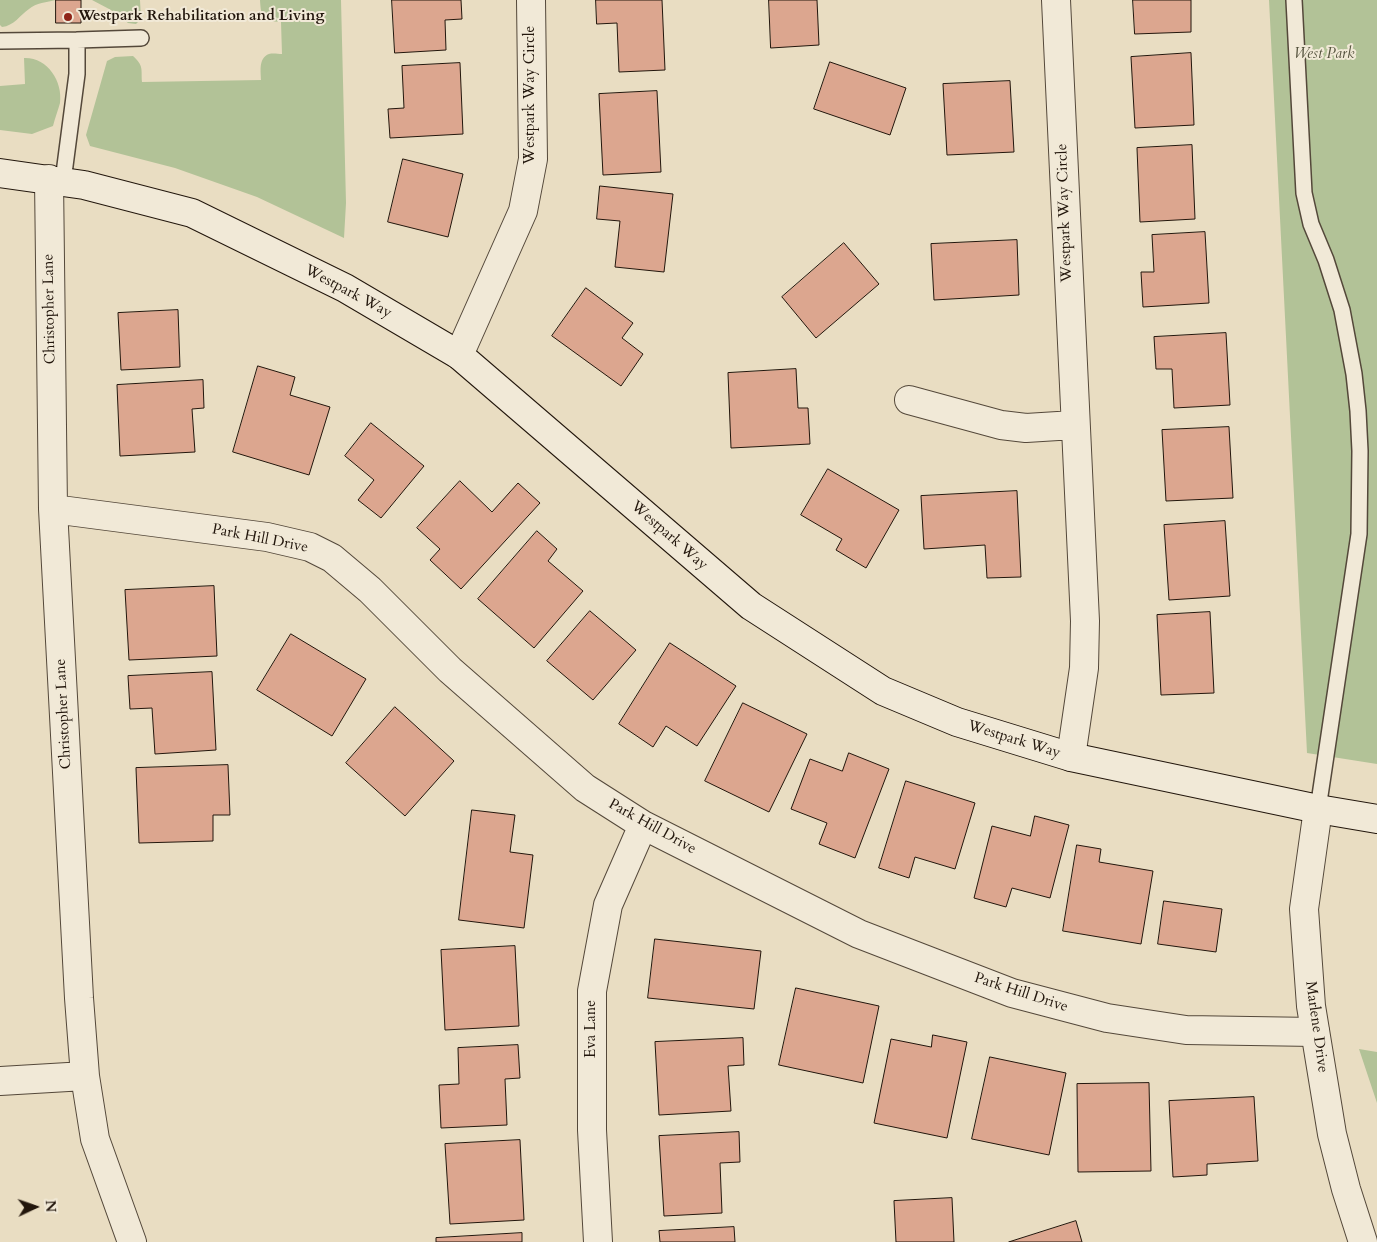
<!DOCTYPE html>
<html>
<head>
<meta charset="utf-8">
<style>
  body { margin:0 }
  #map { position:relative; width:1377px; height:1242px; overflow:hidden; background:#e9ddc2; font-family:Cardo,serif }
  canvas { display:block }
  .north { position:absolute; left:10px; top:1182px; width:50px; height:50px; -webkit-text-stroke:4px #f1e9d7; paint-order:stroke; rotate:87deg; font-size:14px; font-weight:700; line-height:20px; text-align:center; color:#22160c }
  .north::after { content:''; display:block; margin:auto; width:18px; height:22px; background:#22160c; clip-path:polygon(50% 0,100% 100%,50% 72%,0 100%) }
</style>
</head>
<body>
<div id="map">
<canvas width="1377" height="1242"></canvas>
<div class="north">N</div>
</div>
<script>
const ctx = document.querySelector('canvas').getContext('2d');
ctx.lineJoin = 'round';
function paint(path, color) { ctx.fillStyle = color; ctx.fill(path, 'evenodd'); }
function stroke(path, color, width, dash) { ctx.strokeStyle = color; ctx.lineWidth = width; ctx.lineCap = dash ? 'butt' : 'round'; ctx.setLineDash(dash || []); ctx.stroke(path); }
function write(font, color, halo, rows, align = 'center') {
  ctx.font = font + ' Cardo,serif'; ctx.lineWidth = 4; ctx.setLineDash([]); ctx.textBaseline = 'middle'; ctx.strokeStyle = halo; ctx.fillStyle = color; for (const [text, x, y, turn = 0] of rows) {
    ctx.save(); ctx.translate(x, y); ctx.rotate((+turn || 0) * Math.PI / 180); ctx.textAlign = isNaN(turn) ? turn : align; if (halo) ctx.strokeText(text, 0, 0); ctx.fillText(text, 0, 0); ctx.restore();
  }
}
const green = new Path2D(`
  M0,0H56C47,2 36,3 29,9C20,15 14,26 2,27L0,25Z
  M92,0H140L141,19L136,24L128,23L111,10Z
  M260,0H341L346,203L344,238L257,197L175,168L90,146L86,135L107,61L115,57L133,56C144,66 141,69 142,82L261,80C261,72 258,58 269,54C273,53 278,54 282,54L281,22C263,21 261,18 260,0Z
  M1269,0H1377V764L1307,753Z
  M24,58C47,57 63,81 60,103C58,110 55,118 53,126L32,134L0,130V86L25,84Z
  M1359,1049L1377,1052V1103Z`);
const building = new Path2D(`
  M56,0H81V23H56Z
  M392,0H461L462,19L445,20L446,50L395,53Z
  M596,0H662L665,70L619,72L617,23L597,24Z
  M769,0H817L819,45L771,48Z
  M1133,0H1191V32L1135,34Z
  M1191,53L1194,125L1135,128L1131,57Z
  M830,62L906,88L890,135L814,109Z
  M460,63L463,134L390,138L388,109L404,108L402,66Z
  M1010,81L1014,152L947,155L943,84Z
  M657,91L661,172L603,175L599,94Z
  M1192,145L1195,219L1140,222L1137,148Z
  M403,159L463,174L448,237L388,222Z
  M600,186L673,194L664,272L615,267L620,221L597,219Z
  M1205,232L1209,303L1143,307L1141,272H1154L1152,235Z
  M1017,240L1019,295L934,300L931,244Z
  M844,243L879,284L816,338L782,297Z
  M586,288L633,323L622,338L643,354L621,386L552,336Z
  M178,310L180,367L121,370L118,313Z
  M1226,333L1230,405L1174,408L1172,369H1156L1154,337Z
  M258,366L295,377L290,395L330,407L309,475L233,452Z
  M796,369L798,408H808L810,444L731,448L728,373Z
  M203,380L204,408L192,409L195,452L120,456L117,385Z
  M371,423L424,466L381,518L358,500L374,480L345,456Z
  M1229,427L1233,498L1166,501L1162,430Z
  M828,469L899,510L866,568L836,550L842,539L801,515Z
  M460,481L492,512L518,483L540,503L461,589L430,560L440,549L417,528Z
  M1017,491L1021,577L987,578L985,545L924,549L921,496Z
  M1225,521L1230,596L1169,600L1164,525Z
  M537,531L557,549L548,561L583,591L534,648L478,599Z
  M214,586L217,656L129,660L125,590Z
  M590,611L636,650L593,700L547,661Z
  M1210,612L1214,693L1161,695L1157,615Z
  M291,634L366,679L332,736L257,690Z
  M670,643L736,686L697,746L666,726L653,747L619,724Z
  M212,672L216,750L155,754L152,708L130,709L128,676Z
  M743,703L807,734L769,812L705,781Z
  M395,707L454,761L405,816L346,763Z
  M849,753L889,769L855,858L819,844L827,823L791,809L810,759L842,771Z
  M228,765L230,815H213V841L139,843L136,768Z
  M906,781L975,803L955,869L915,857L909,878L879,868Z
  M472,810L515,815L510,852L533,855L524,928L459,920Z
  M1035,816L1069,825L1050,898L1012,888L1006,907L974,898L992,826L1030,836Z
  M1077,845L1101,849L1099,862L1153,871L1141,944L1063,931Z
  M1164,901L1222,909L1216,952L1158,944Z
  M655,939L761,951L754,1009L648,998Z
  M515,946L519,1026L445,1030L441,950Z
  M796,988L879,1006L863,1083L779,1065Z
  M933,1035L967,1042L947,1138L874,1123L891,1039L931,1047Z
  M743,1038L744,1065L728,1066L731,1111L659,1115L655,1042Z
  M518,1045L520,1078L505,1079L507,1125L441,1128L439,1085L459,1084L458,1048Z
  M990,1057L1066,1073L1049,1155L972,1139Z
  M1149,1083L1151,1171L1078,1172L1077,1084Z
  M1254,1097L1258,1161L1207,1164V1175L1173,1177L1169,1101Z
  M739,1132L740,1162L720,1163L722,1213L664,1216L659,1136Z
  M520,1140L524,1220L450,1224L445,1144Z
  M952,1198L954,1242H896L894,1201Z
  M1076,1221L1082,1242H1009Z
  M734,1227L735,1242H660L659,1231Z
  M522,1233V1242H436V1238Z`);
const service = new Path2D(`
  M1294,0L1304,193L1311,224L1326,260L1342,310L1354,374L1358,411L1360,451L1359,534L1318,809
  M77,40L141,38
  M0,41L77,40V74L63,181`);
const minor = new Path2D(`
  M1056,0L1085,621L1084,668L1071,757
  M49,179L53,509L79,998L85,1076L95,1139L132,1242
  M459,355L523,211L533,159L531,0
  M909,400L1001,425L1026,428L1074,425
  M53,509L267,537L310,547L332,558L370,590L450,670L585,788L643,825L859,934L1012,993L1107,1018L1186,1030L1315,1032
  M0,1081L85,1076
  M598,1242L592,1130V991L608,905L643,825`);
const tertiary = new Path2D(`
  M1318,809L1304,909L1311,1006L1332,1134L1346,1189L1363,1242`);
const secondary = new Path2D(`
  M0,173L84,185L192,213L345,288L459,355L751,606L883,691L957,722L1071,757L1318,809L1377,819`);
const markers = [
  [68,17,5,"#8f2418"]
];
const poiNames = [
  ["Westpark Rehabilitation and Living",78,17]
];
const parkNames = [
  ["West Park",1324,55]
];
const streetNames = [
  ["Westpark Way Circle",531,95,-90],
  ["Westpark Way Circle",1065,213,-92],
  ["Westpark Way",348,292,28],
  ["Christopher Lane",50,309,-91],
  ["Westpark Way",669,536,41],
  ["Park Hill Drive",260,539,11],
  ["Christopher Lane",64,714,-93],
  ["Westpark Way",1014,740,17],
  ["Park Hill Drive",652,827,29],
  ["Park Hill Drive",1021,993,18],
  ["Marlene Drive",1316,1027,82],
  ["Eva Lane",592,1029,-90]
];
paint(green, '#b2c297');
paint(building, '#dca68f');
stroke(building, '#22160c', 1);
stroke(service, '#54483a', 18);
stroke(minor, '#54483a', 30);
stroke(tertiary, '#54483a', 30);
stroke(secondary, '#22160c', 30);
stroke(service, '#f1e9d7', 15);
stroke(minor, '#f1e9d7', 28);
stroke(tertiary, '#f1e9d7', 28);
stroke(secondary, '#f1e9d7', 28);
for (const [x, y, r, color] of markers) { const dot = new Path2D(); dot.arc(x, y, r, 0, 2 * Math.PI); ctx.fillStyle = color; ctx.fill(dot); stroke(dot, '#f1e9d7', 2); }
write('bold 15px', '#22160c', '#f1e9d7', poiNames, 'left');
write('italic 15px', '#54523d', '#f1e9d7', parkNames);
write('15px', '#22160c', '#f1e9d7', streetNames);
</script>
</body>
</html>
